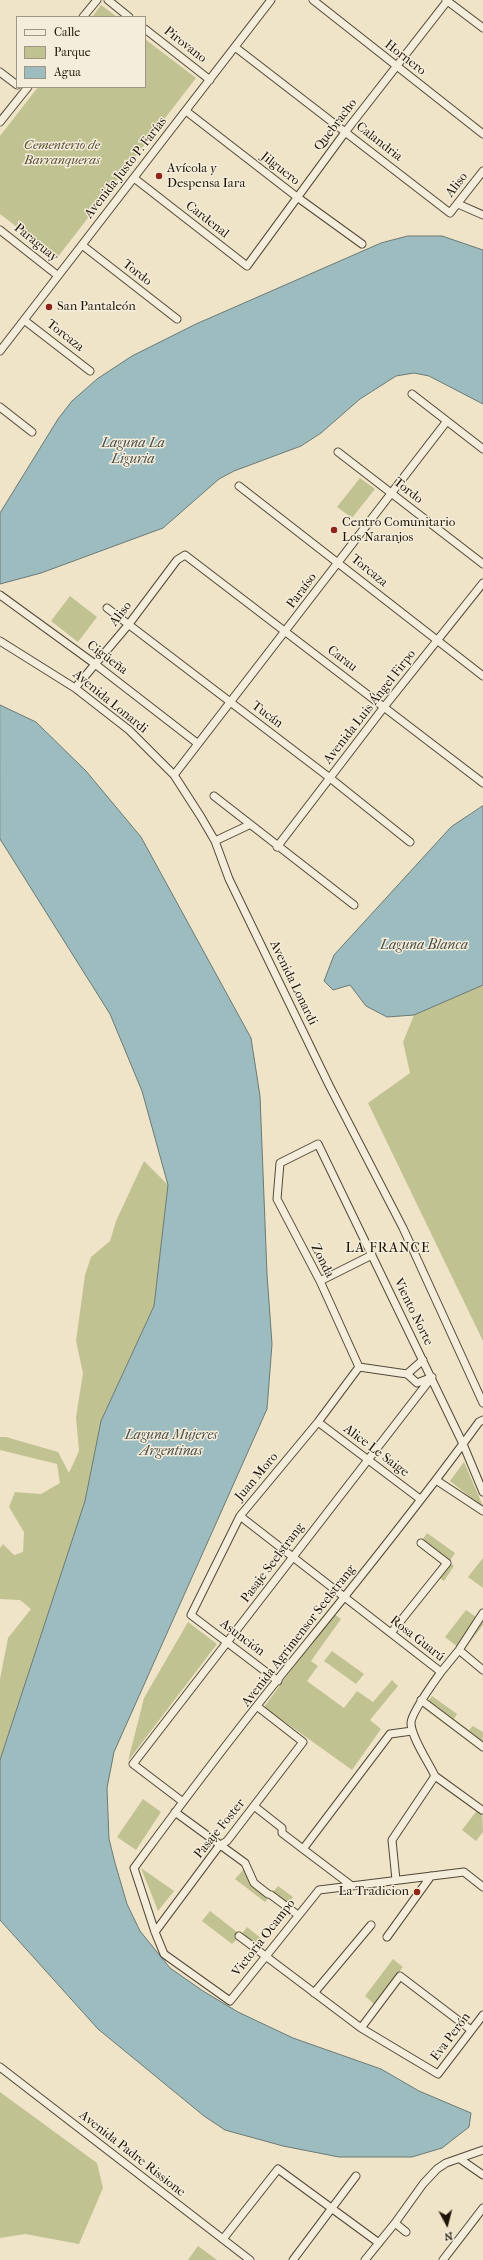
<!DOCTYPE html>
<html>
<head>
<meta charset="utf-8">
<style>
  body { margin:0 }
  #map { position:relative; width:483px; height:2260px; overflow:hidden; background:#efe4c8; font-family:"IM FELL French Canon",serif }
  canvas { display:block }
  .legend { position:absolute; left:16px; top:16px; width:130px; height:72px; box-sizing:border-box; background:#f5eddb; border:1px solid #9f9686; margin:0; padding:5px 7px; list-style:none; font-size:12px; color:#1e1407 }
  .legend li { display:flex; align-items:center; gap:8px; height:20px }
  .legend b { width:20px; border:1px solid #9f9686 }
  .north { position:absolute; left:427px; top:2204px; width:40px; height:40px; -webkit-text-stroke:3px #f5eddb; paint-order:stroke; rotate:173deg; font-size:11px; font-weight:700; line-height:16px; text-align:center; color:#1e1407 }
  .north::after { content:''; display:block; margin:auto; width:14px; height:18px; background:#1e1407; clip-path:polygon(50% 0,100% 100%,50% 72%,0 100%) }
</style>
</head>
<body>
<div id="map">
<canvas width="483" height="2260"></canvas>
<ul class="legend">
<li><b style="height:5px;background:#f5eddb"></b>Calle</li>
<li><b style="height:11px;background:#c1c291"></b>Parque</li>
<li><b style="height:11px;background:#9dbcbf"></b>Agua</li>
</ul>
<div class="north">N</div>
</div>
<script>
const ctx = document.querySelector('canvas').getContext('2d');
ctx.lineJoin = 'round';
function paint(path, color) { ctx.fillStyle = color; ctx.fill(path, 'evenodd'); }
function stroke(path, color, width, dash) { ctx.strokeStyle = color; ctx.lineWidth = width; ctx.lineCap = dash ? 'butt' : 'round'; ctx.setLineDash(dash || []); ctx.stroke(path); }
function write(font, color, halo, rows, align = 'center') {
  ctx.font = font + ' "IM FELL French Canon",serif'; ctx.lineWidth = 3; ctx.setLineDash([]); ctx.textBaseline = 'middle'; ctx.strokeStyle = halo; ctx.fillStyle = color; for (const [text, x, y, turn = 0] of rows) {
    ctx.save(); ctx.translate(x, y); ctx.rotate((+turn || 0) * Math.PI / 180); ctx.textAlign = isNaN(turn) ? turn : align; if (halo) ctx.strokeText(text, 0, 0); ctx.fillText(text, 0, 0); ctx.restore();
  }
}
const green = new Path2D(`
  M101,5L117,17H92Z
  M145,39L196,78L57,258L0,214V136L38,87H145Z
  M360,478L375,489L352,518L337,507Z
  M70,596L97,617L78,642L51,621Z
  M483,985V1341L368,1103L410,1073L403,1042L414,1015Z
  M144,1161L168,1185L154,1306L101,1421L85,1501L0,1760V1679L8,1638L31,1609L20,1600L0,1599V1548L3,1544L14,1555L23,1552L24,1532L9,1507L15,1492L41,1494L60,1483L57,1464L0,1450V1437H6L58,1452L69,1473L79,1451L76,1417L83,1373L76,1341L85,1275L91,1257L110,1241L116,1221Z
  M464,1462L483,1506V1507L450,1481Z
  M427,1533L455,1553L449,1562L454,1566L444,1581L434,1574L444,1558L421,1542Z
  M483,1558V1588L468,1577Z
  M466,1610L483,1622V1625L463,1651L445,1637Z
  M333,1613L341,1619L311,1661L318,1666L307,1681L344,1708L357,1691L373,1702L392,1680L398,1686L370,1720L381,1729L352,1770L264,1707Z
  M188,1622L217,1644L128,1761L144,1698Z
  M332,1651L364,1674L356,1684L324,1661Z
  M432,1696L457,1714L454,1719L469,1730L473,1726L483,1732L482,1752L423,1708Z
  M143,1799L161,1812L136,1850L117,1837Z
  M482,1804L483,1832L476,1841L462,1830Z
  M141,1868L174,1891L158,1911Z
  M243,1870L272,1893L278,1886L293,1897L284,1909L269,1897L265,1902L235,1879Z
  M210,1911L241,1935L247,1927L262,1939L253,1951L237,1939L232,1944L202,1921Z
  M393,1959L403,1967L374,2004L365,1996Z
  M0,2092L97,2163L103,2188L79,2244L25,2234L0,2238Z
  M198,2246L217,2260H188Z`);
const water = new Path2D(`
  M408,236H442L483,250V404L429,376L414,373L396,376L360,399L321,433L301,446L234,471L219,479L163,528L41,573L0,584V513L58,419L72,401L97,379L132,356L196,324L381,243Z
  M0,705L36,722L86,771L141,837L251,1038L260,1096L267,1274L272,1344L267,1409L114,1752L107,1788L109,1839L115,1863L127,1904L140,1931L170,1968L203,1991L238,2012L293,2038L381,2069L419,2091L471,2113L469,2127L442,2148L412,2157H339L283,2146L225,2130L204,2116L98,2029L0,1920V1760L85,1501L101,1421L154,1306L168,1185L142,1091L110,1014L0,839Z
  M483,806V985L414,1015L387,1017L366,1006L350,985L333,990L324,981L334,955L451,827Z`);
const minor = new Path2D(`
  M108,0L129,17
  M313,0L483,134
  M446,0L483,28
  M83,17L97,0
  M145,29L210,80
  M235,47L450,213L483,171
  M0,72L17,85
  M186,111L297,197L362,244
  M0,122L28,87
  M134,178L247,266L346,131L448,0
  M458,204L483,215
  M0,230L57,275
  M82,245L177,319
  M24,320L90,371
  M0,351L271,0
  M412,394L483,449
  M0,407L32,432
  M338,452L483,564
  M239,486L483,676
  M0,595L95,664L197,743
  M107,608L330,778L410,842
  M0,641L75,688L129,730L174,775L201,817L215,841L229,879L329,1085L403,1228L483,1403
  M75,688L129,624L177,560L185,555L483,783
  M174,775L447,421
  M214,796L354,905
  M215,841L249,825
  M277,847L384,707L483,583
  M320,1281L372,1255
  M359,1367L320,1281L277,1199L280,1163L318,1144L463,1444L483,1492
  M359,1367L407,1374L417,1383L430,1378
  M407,1374L423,1360
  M483,1420L479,1422C423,1499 364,1573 304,1647C245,1719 189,1793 134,1868L155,1932L164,1954L230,2001L319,1890L464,1872L483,1887
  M318,1422L420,1499
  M436,1480L483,1511
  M240,1516L441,1672C434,1682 411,1713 411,1723C411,1737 429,1763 435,1776L392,1840L396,1880
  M391,1633L447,1563L421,1543
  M459,1650L483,1670
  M441,1672L459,1650L483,1613
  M278,1681L191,1615L240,1516L318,1422L359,1367
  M421,1700L483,1747
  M435,1776L482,1810
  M183,1802L133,1764L432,1377
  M254,1806L282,1828V1833L303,1849
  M175,1812L245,1863L254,1883L268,1894
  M352,1886L303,1849L390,1734L412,1731
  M271,1895L298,1915
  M155,1932L219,1846L227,1841L303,1742L258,1707
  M239,1936L361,2028L438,2074L483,2015
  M387,1937L431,1876
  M314,1993L371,1925
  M361,2028L400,1976L471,2030
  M0,2067L250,2260
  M460,2159L483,2175
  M395,2223L406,2232
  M223,2239L278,2169L379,2243
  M293,2260L356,2176
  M365,2260L395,2223L423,2184L437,2169L446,2163L483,2150
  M443,2260L483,2208`);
const markers = [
  [159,176,4,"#8f2418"],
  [49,307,4,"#8f2418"],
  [334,530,4,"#8f2418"],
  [417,1892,4,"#8f2418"]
];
const streetNames = [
  ["Pirovano",185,45,38],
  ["Hornero",405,58,38],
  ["Quebracho",336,125,-53],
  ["Calandria",379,142,38],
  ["Avenida Justo P. Farías",126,168,-52],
  ["Jilguero",280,169,38],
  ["Aliso",457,185,-52],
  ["Cardenal",207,220,38],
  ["Paraguay",36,243,39],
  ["Tordo",137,273,38],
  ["Torcaza",65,336,38],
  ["Tordo",408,491,38],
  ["Torcaza",369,571,39],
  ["Paraíso",302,591,-53],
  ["Aliso",121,614,-52],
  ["Cigüeña",107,658,37],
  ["Carau",342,659,37],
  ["Avenida Lonardi",110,702,39],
  ["Avenida Luis Ángel Firpo",370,707,-52],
  ["Tucán",267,715,37],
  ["Avenida Lonardi",293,983,64],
  ["Zonda",322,1261,63],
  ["Viento Norte",413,1312,64],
  ["Alice Le Saige",376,1451,37],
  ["Juan Moro",257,1477,-50],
  ["Pasaje Seelstrang",273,1563,-53],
  ["Avenida Agrimensor Seelstrang",299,1636,-52],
  ["Asunción",242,1638,37],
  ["Rosa Guarú",417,1639,38],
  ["Pasaje Foster",220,1829,-51],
  ["Victoria Ocampo",264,1938,-52],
  ["Eva Perón",451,2037,-53],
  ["Avenida Padre Rissione",132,2154,38]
];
const parkNames = [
  ["Cementerio de",62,146],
  ["Barranqueras",62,161]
];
const poiNames = [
  ["Avícola y",167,169],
  ["Despensa Iara",167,184],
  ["San Pantaleón",57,307],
  ["Centro Comunitario",342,523],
  ["Los Naranjos",342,538],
  ["La Tradicion",409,1892,"right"]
];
const waterNames = [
  ["Laguna La",133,444],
  ["Liguria",133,460],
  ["Laguna Blanca",424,946],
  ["Laguna Mujeres",171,1436],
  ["Argentinas",171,1452]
];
const neighbourhoodNames = [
  ["LA FRANCE",388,1249]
];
paint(green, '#c1c291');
paint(water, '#9dbcbf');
stroke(water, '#6a7975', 1);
stroke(minor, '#524837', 9);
stroke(minor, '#f5eddb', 7);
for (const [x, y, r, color] of markers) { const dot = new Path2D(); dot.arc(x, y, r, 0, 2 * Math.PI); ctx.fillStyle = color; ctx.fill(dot); stroke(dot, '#f5eddb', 1.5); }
write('13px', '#1e1407', '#f5eddb', streetNames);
write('italic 13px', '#575137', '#f5eddb', parkNames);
write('13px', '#1e1407', '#f5eddb', poiNames, 'left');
write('italic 14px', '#4a4f47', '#f5eddb', waterNames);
ctx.letterSpacing = '1px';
write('14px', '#1e1407', '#f5eddb', neighbourhoodNames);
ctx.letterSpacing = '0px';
</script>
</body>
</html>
